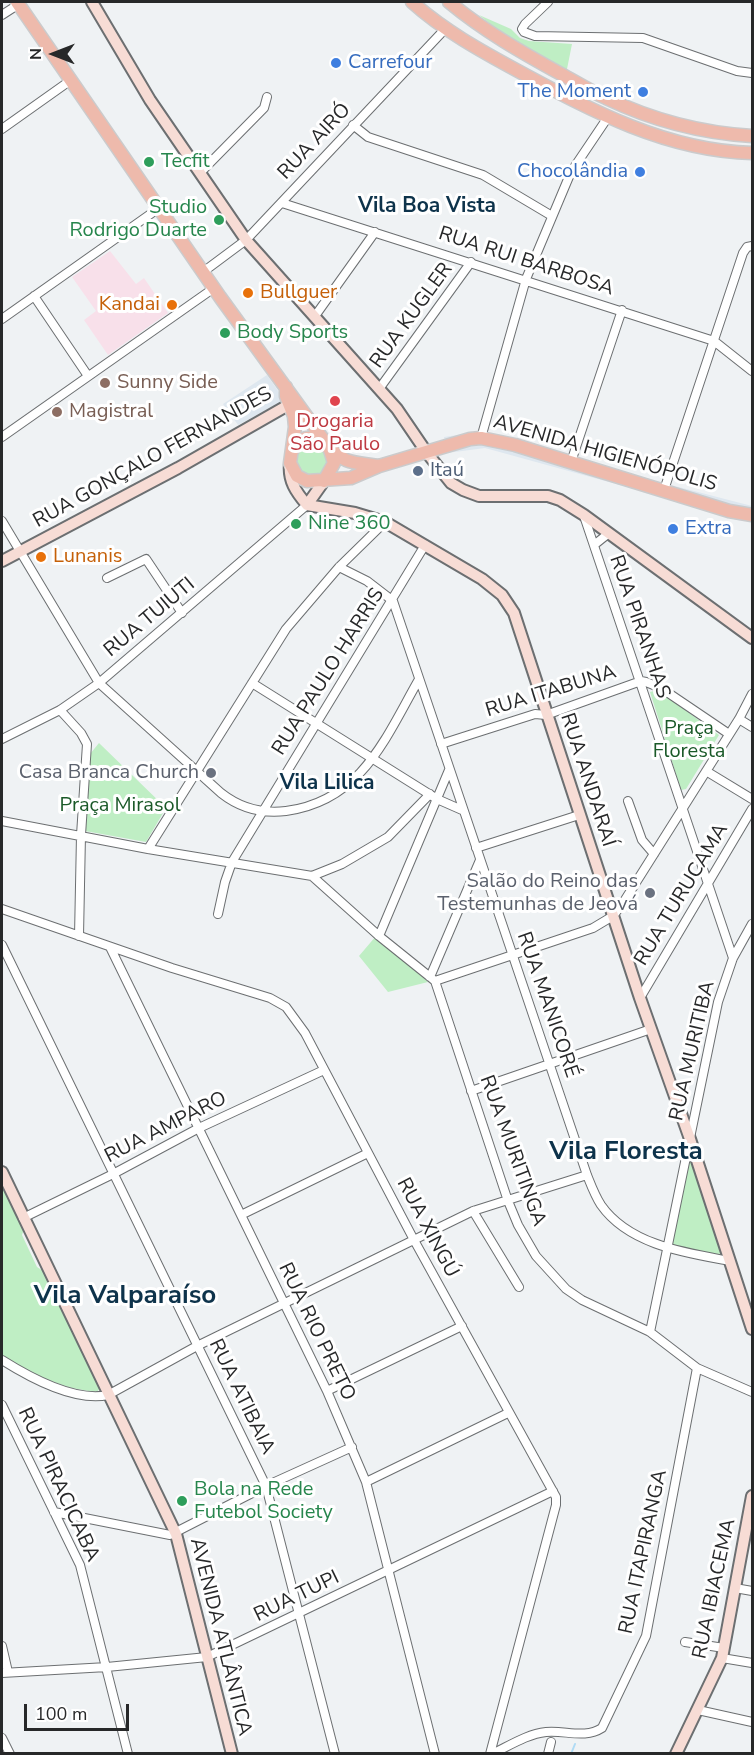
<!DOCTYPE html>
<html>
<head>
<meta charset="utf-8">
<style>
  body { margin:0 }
  #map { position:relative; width:754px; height:1755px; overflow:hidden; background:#eff2f4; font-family:"Nunito Sans",sans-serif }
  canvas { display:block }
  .frame { position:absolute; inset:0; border:3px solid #272829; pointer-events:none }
  .north { position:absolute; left:24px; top:24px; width:60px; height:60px; -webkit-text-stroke:4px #fff; paint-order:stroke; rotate:270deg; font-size:16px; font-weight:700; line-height:24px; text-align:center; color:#272829 }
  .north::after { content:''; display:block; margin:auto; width:21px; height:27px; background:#272829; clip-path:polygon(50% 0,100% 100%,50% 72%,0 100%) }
  .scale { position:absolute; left:24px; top:1704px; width:105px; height:27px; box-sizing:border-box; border:3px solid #272829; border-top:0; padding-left:8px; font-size:18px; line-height:21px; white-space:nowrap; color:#272829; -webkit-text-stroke:4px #fff; paint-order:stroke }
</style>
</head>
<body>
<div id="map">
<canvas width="754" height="1755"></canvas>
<div class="frame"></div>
<div class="north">N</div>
<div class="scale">100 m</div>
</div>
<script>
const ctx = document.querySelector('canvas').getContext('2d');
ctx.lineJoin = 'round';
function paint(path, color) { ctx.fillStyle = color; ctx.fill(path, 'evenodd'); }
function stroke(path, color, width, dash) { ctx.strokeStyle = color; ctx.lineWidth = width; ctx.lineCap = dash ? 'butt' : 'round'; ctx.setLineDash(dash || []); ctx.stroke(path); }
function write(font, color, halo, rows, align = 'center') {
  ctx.font = font + ' "Nunito Sans",sans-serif'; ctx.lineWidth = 6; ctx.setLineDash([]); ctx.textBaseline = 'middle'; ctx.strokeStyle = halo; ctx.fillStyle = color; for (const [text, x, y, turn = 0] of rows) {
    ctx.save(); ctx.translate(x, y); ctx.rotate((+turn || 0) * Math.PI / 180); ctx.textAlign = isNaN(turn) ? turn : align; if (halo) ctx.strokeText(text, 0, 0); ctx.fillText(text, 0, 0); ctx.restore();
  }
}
const built = new Path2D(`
  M267,375L283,398V401L238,425L223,404Z
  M470,433L752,506V521L737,520L656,495L485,448L447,453L444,437Z`);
const education = new Path2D(`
  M110,251L136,284L144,278L168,313L108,355L84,320L96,311L72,277Z`);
const green = new Path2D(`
  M479,15L511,29L520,38L529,41L572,44L566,74L509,39Z
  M308,444L322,446L329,461L322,475H302C291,464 295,451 308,444Z
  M658,690L719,735L686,789L681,790L650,692Z
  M99,743L166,808L146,842L85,831L90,754Z
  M376,936L428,982L388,992L359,956Z
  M691,1148L725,1257L671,1245Z
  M2,1183L24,1229L22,1235L37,1267L45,1272L100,1388L97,1392C61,1389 32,1374 2,1355Z`);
const stream = new Path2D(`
  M571,1754L575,1744`);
const street = new Path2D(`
  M548,2L525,24L522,29L524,32L535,36L643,38L737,71L752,73
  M2,15L19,4
  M353,125L368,137L483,175L552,216
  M2,129L71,80
  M200,173L264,108L267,97
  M282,203L714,341L752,371
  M203,272L246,240L446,28
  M34,296L88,376
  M315,316L375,232
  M2,319L159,208
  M379,389L471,262
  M2,437L214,288
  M481,438L526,279L571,172L608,117
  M571,462L622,310
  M664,490L743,253L747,247L752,246
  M584,516L733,958
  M2,521L99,683L221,793C240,808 261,814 286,811C361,801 385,739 418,681
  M594,545L609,533
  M339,567L367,581L393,601L587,1175C591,1185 595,1196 601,1205C629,1245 686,1253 730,1261
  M107,578L146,559L182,613
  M252,683L437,799L462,810
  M60,710L81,733L87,744L81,835L79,936
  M739,719L752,727
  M2,739L60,710L99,683L307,505
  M441,744L535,714L546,715L641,681L646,682L661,688L729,734
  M706,771L752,799
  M628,801L642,840L654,854
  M2,821L148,849L312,876L379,936L435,981
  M476,848L579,815
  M148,849L286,629L339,567L385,522
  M312,876L342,864L388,837L430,794
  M2,909L172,968L270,998L286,1007L305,1033L414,1240L556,1497V1505L490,1754
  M218,914L225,882L232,862L425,545
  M379,936L449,770
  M2,945L266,1486L335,1754
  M110,947L327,1391L366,1482L435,1754
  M430,977L480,860
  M435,981L508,1201L518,1225L536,1256L566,1289L582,1300L650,1332L697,1368L752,1392
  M435,981L593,928L613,916L623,903L739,719L752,694
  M640,998L752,809
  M471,1091L651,1029
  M473,1211L519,1287
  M241,1215L368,1153
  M23,1218L113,1174L199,1128L324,1070
  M650,1332L718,1002L733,958L752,924
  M2,1360C29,1377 75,1402 108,1395L197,1346L473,1211L587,1175
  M327,1391L462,1326
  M2,1405L80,1565L128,1754
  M366,1482L508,1413
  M54,1512L170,1535L266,1486L352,1447
  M735,1588L752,1591
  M685,1642L724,1648
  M2,1646L8,1672
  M722,1658L752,1663
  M2,1673L107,1667L207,1657L553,1491
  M698,1710L752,1722
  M2,1738L10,1754
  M492,1754C509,1746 527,1734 546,1732C565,1730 585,1739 602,1728L646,1636L697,1368
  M548,1754L551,1742`);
const secondary = new Path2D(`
  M92,2L150,100L246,240L397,409L427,453L451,483L463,490L479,496H548L560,500L584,515L752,638
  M290,463C288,481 296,492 307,505
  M307,505L355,513L385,522L482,579L502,595L514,613L640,998L690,1139L752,1329
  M307,505L324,481
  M2,561L178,468L290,404
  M2,1172L176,1534L232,1754
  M676,1754L722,1658L752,1496`);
const primary = new Path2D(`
  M17,2L220,297L328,446
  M412,2C443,30 481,51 518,71C592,111 667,151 752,153
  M449,2C484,31 521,52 561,74C576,82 590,91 606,98C652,120 702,133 752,136
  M286,387V396L294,416L295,427L290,463L297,476L307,481L351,478L379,466L470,439L481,438L515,445L729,511L752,515
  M292,451C311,420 328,452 346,460C356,464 369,464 379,466
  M324,481L334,463L329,447`);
const markers = [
  [336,63,6,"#3f7fe0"],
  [643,92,6,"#3f7fe0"],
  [149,162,6,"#2e9e5b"],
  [640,172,6,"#3f7fe0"],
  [219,220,6,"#2e9e5b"],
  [248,293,6,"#e8710a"],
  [172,305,6,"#e8710a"],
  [225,333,6,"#2e9e5b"],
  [105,383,6,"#8d6e63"],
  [335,401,6,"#e0444e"],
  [57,412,6,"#8d6e63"],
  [418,471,6,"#5c6f8a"],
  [296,524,6,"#2e9e5b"],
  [673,529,6,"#3f7fe0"],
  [41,557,6,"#e8710a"],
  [211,773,6,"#6b7280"],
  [650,893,6,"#6b7280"],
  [182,1501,6,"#2e9e5b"]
];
const shopNames = [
  ["Carrefour",348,63],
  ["The Moment",631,92,"right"],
  ["Chocolândia",628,172,"right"],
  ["Extra",685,529]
];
const streetNames = [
  ["RUA AIRÓ",315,142,-47],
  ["RUA RUI BARBOSA",526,262,18],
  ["RUA KUGLER",412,316,-54],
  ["AVENIDA HIGIENÓPOLIS",605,454,16],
  ["RUA GONÇALO FERNANDES",153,458,-29],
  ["RUA TUIUTI",150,618,-40],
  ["RUA PIRANHAS",639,627,71],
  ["RUA PAULO HARRIS",329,672,-58],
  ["RUA ITABUNA",551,692,-17],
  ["RUA ANDARAÍ",587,780,72],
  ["RUA TURUCAMA",682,895,-59],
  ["RUA MANICORÉ",547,1005,71],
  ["RUA MURITIBA",693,1051,-77],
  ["RUA AMPARO",166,1128,-27],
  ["RUA MURITINGA",512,1151,70],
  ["RUA XINGÚ",427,1228,62],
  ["RUA RIO PRETO",316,1332,64],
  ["RUA ATIBAIA",241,1397,64],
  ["RUA PIRACICABA",58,1485,65],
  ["RUA ITAPIRANGA",644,1552,-78],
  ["RUA IBIACEMA",715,1589,-78],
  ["RUA TUPI",297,1597,-26],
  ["AVENIDA ATLÂNTICA",220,1637,76]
];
const leisureNames = [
  ["Tecfit",161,162],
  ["Studio",207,208,"right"],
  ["Rodrigo Duarte",207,231,"right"],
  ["Body Sports",237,333],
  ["Nine 360",308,524],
  ["Bola na Rede",194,1490],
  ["Futebol Society",194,1513]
];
const foodNames = [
  ["Bullguer",260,293],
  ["Kandai",160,305,"right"],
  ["Lunanis",53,557]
];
const educationNames = [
  ["Sunny Side",117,383],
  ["Magistral",69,412]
];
const healthNames = [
  ["Drogaria",335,422],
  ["São Paulo",335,445]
];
const serviceNames = [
  ["Itaú",430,471]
];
const parkNames = [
  ["Praça",689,729],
  ["Floresta",689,752],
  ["Praça Mirasol",120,806]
];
const worshipNames = [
  ["Casa Branca Church",199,773],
  ["Salão do Reino das",638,882],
  ["Testemunhas de Jeová",638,905]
];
const neighbourhoodNames = [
  ["Vila Boa Vista",427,207],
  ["Vila Lilica",327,784]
];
const districtNames = [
  ["Vila Floresta",626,1153],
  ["Vila Valparaíso",125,1297]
];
paint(built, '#dee7ef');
paint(education, '#f8e0ea');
paint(green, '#bfeec4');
stroke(stream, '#afdbf5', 2);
stroke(street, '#6c6f71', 10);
stroke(secondary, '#6c6f71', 14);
stroke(primary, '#cbcbcc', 15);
stroke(street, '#fff', 8);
stroke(secondary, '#f7dcd5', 10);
stroke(primary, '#eebaac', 12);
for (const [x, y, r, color] of markers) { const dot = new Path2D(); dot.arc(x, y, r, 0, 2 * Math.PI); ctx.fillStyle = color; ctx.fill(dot); stroke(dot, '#fff', 2); }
write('20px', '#366cbe', '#fff', shopNames, 'left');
write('20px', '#272829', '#fff', streetNames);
write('20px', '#27864d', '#fff', leisureNames, 'left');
write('20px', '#c56008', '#fff', foodNames, 'left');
write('20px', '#785e54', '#fff', educationNames, 'left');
write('20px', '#be3a42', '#fff', healthNames);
write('20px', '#4e5e75', '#fff', serviceNames, 'left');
write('20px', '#1a5928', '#fff', parkNames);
write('20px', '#5b616d', '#fff', worshipNames, 'right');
write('bold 21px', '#0e334b', '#fff', neighbourhoodNames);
write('bold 26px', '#0e334b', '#fff', districtNames);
</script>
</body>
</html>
